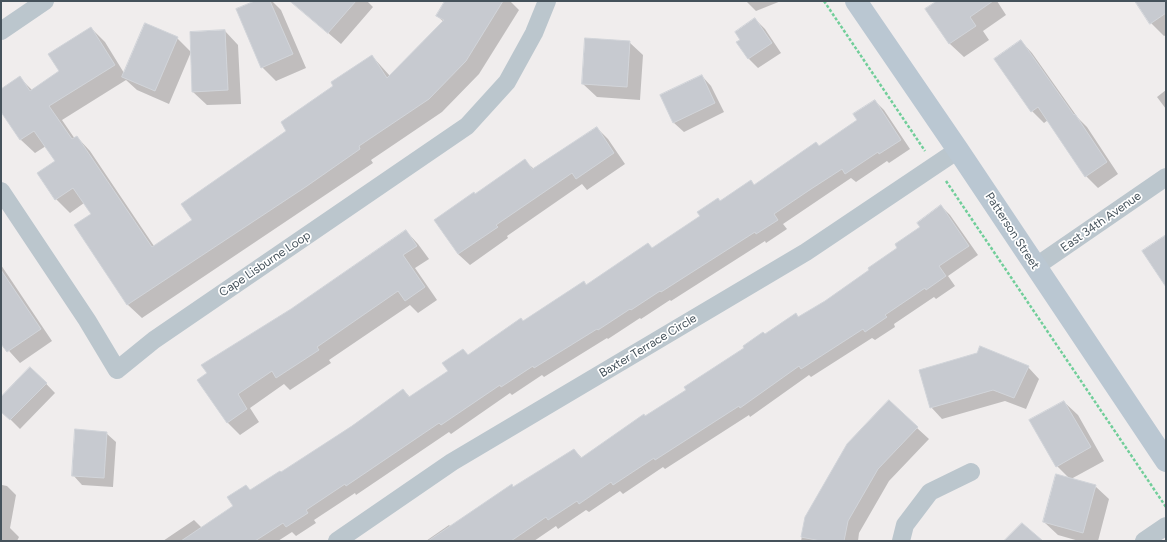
<!DOCTYPE html>
<html>
<head>
<meta charset="utf-8">
<style>
  body { margin:0 }
  #map { position:relative; width:1167px; height:542px; overflow:hidden; background:#f0eded; font-family:Figtree,sans-serif }
  canvas { display:block }
  .frame { position:absolute; inset:0; border:2px solid #45525b; pointer-events:none }
</style>
</head>
<body>
<div id="map">
<canvas width="1167" height="542"></canvas>
<div class="frame"></div>
</div>
<script>
const ctx = document.querySelector('canvas').getContext('2d');
ctx.lineJoin = 'round';
function paint(path, color) { ctx.fillStyle = color; ctx.fill(path, 'evenodd'); }
function stroke(path, color, width, dash) { ctx.strokeStyle = color; ctx.lineWidth = width; ctx.lineCap = dash ? 'butt' : 'round'; ctx.setLineDash(dash || []); ctx.stroke(path); }
function write(font, color, halo, rows, align = 'center') {
  ctx.font = font + ' Figtree,sans-serif'; ctx.lineWidth = 3.5; ctx.setLineDash([]); ctx.textBaseline = 'middle'; ctx.strokeStyle = halo; ctx.fillStyle = color; for (const [text, x, y, turn = 0] of rows) {
    ctx.save(); ctx.translate(x, y); ctx.rotate((+turn || 0) * Math.PI / 180); ctx.textAlign = isNaN(turn) ? turn : align; if (halo) ctx.strokeText(text, 0, 0); ctx.fillText(text, 0, 0); ctx.restore();
  }
}
const shadow = new Path2D(`
  M257,1H272L281,10L306,68L276,81L262,67Z
  M291,1H367L373,7L341,44Z
  M446,1H510L519,10L479,74L442,112L371,160L373,163L142,318L128,305L75,225L92,214L84,203L70,213L56,199L38,174L56,161L46,146L35,153L21,140L1,110V90L20,78L32,90L60,72L91,28L105,42L124,73L177,38L191,52L169,104L137,90L126,80L62,120L75,139L77,137L90,151L154,246L193,220L335,86L372,56L390,76L444,22L437,16Z
  M746,1H781L756,11Z
  M935,1H997L1006,15L983,31L989,40L964,57L950,44L927,10L937,3Z
  M1136,1H1166V35L1164,36L1151,23Z
  M755,19L765,29L781,53L758,68L749,59L738,42Z
  M225,31L238,45L241,104L207,105L193,92Z
  M1021,41L1032,53L1078,118L1087,127L1118,174L1098,188L1086,176L1048,120L1044,123L1032,111Z
  M629,42L643,55L640,100L597,97L583,84Z
  M702,76L711,86L724,112L684,132L674,123L661,96Z
  M1166,90V109L1157,97Z
  M875,101L884,110L910,149L889,163L887,161L856,182L851,178L783,224L787,229L766,243L765,241L671,301L670,300L641,319L640,318L608,339L607,338L544,377L542,375L512,395L510,393L451,434L449,432L356,495L355,493L314,520L316,523L296,536L292,532L278,541H163L194,520L202,528L234,506L246,486L251,491L281,473L352,426L403,390L410,397L449,371L463,350L469,356L584,282L587,286L652,249L751,182L755,186L819,147L858,121Z
  M597,128L608,139L625,164L587,190L582,184L507,236L508,238L470,265L458,254L525,161L534,169Z
  M941,206L950,215L978,255L948,276L955,286L936,299L934,297L894,324L895,327L875,340L872,338L811,377L809,375L750,417L749,415L665,469L663,467L623,494L620,491L589,512L586,510L558,529L556,526L534,541H426L449,525L451,527L574,450L582,458L687,390L796,314L799,318L825,302L871,271L899,248L922,228Z
  M406,231L418,244L429,259L415,268L437,300L418,313L410,305L329,360L331,363L290,390L284,384L250,408L259,422L240,435L227,422L199,380L292,310Z
  M1,265L52,341L20,363L1,342Z
  M1028,367L1039,379L1026,409L1005,401L942,419L931,407Z
  M31,368L55,393L20,429L1,410V398Z
  M1064,402L1078,415L1104,461L1071,479L1095,486L1109,499L1098,541H1079L1058,535L1044,522L1070,479L1057,466Z
  M917,428L929,439L889,481L859,533L858,541H801L806,518Z
  M106,433L116,442L113,487L82,485L73,475Z
  M1,480L2,485L7,486L16,495L10,528L19,537L17,541H1Z`);
const building = new Path2D(`
  M255,1H270L293,54L261,68L236,9Z
  M290,1H356L328,33Z
  M445,1H503L466,61L429,99L359,146L360,149L307,186L127,305L74,225L91,214L73,188L55,200L37,173L55,161L34,131L20,140L1,112V89L20,76L30,91L59,71L48,54L91,27L115,65L49,106L72,139L77,136L152,247L192,220L181,204L286,131L281,122L333,86L331,82L372,55L387,78L444,20L436,16Z
  M937,1H993L970,17L976,26L949,44L925,9Z
  M1135,1H1166V13L1150,24Z
  M755,18L772,43L748,59L736,42L740,40L735,32Z
  M145,23L178,37L155,91L122,77Z
  M225,30L228,90L192,92L190,32Z
  M585,38L630,41L627,87L582,84Z
  M1021,40L1074,115L1075,114L1107,162L1085,177L1038,107L1031,112L994,59Z
  M702,75L715,103L673,123L660,95Z
  M875,100L901,140L879,154L878,152L845,174L842,169L811,189L774,214L778,220L756,234L755,232L661,292L660,291L631,310L630,309L598,330L597,329L534,368L533,366L501,387L500,385L441,425L439,423L346,486L345,484L306,510L308,513L286,527L283,523L255,541H181L233,506L227,497L246,485L250,490L280,471L281,472L352,426L403,389L409,397L448,371L442,363L463,349L468,355L521,318L523,321L584,281L586,285L648,243L652,248L700,216L697,212L718,198L720,201L751,180L754,185L816,142L819,146L857,120L853,114Z
  M597,127L614,153L576,179L572,173L496,225L498,227L458,254L434,220L474,192L475,194L525,159L532,169Z
  M941,205L969,246L939,266L946,276L926,290L925,288L885,315L887,317L865,332L863,329L801,369L799,366L740,408L739,406L655,460L654,458L613,485L611,482L579,504L577,501L548,520L546,517L511,541H428L512,484L513,487L574,449L581,458L644,414L645,416L686,390L684,387L744,348L743,346L763,332L765,334L796,313L798,317L825,301L869,270L868,268L897,248L895,244L920,227L917,223Z
  M406,230L417,246L403,255L425,287L405,301L398,291L317,347L319,350L276,378L272,371L238,394L247,409L227,423L197,380L207,373L201,365L291,309Z
  M1166,235V287L1142,251Z
  M1,270L41,329L7,352L1,344Z
  M980,346L1029,366L1014,398L993,390L930,408L919,370L977,353Z
  M30,367L47,383L10,420L1,412V397Z
  M889,400L918,427L878,469L848,521L844,541H821L801,537L805,517L847,444Z
  M1064,401L1091,447L1056,467L1029,420Z
  M75,429L107,432L104,478L72,476Z
  M1056,474L1096,485L1083,533L1043,522Z
  M1022,523L1043,541H1004Z`);
const path = new Path2D(`
  M824,1L925,151
  M946,181L1166,507`);
const street = new Path2D(`
  M1,31L45,1
  M1,191L87,320L117,370L154,340L467,126L507,82L534,33L547,1
  M1035,267L1166,177
  M337,541L452,462L806,252L958,150
  M901,541L905,525L930,492L971,472
  M1144,541L1166,526`);
const secondary = new Path2D(`
  M856,1L958,150L1166,461`);
const streetNames = [
  ["East 34th Avenue",1101,222,-35],
  ["Patterson Street",1012,231,57],
  ["Cape Lisburne Loop",265,264,-34],
  ["Baxter Terrace Circle",648,346,-31]
];
paint(shadow, '#0003');
paint(building, '#c7cad0');
stroke(building, '#d1d4d9', 1);
stroke(path, '#71ce9a', 2.5, [3, 2]);
stroke(street, '#bbc6cd', 18);
stroke(secondary, '#bac7d2', 22);
write('12px', '#45525b', '#fff', streetNames);
</script>
</body>
</html>
